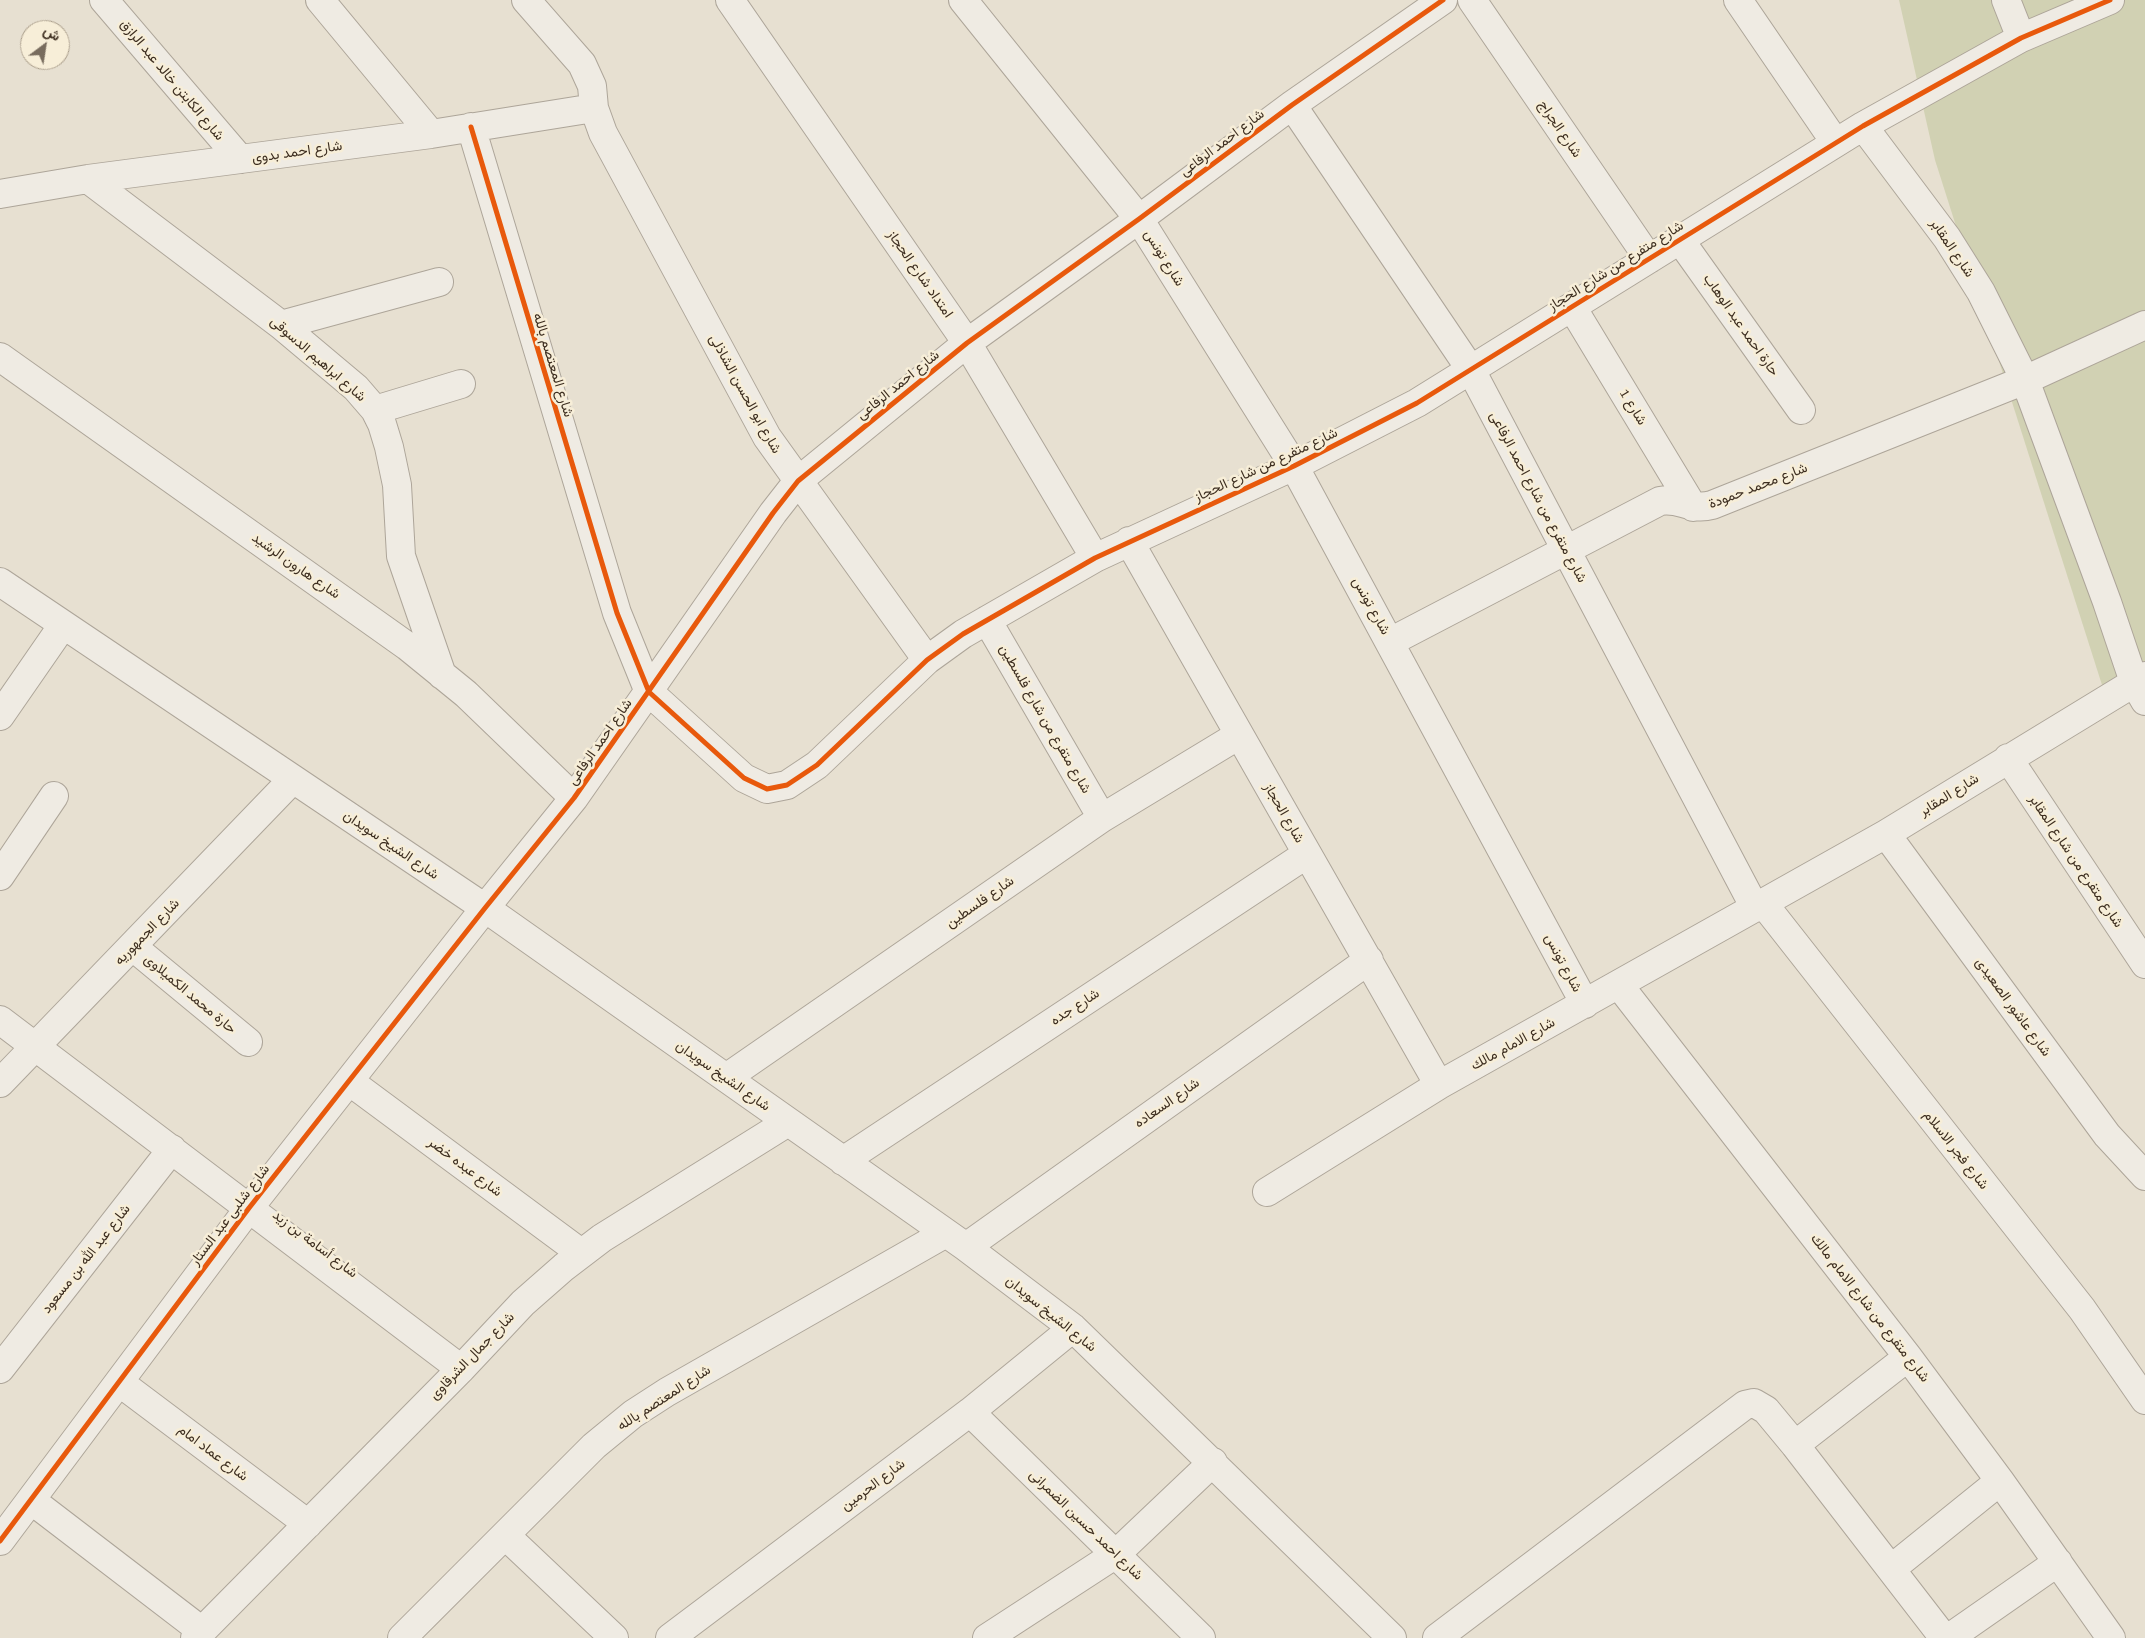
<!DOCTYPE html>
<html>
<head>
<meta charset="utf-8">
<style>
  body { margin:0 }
  #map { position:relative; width:2145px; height:1638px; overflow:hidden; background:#e7e0d1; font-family:"Roboto Serif",Vazirmatn,serif }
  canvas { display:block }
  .north { position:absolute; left:20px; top:20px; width:50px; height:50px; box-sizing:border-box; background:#f7eed8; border:1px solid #ada18e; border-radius:50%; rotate:31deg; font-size:14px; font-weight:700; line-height:20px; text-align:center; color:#3d2e20 }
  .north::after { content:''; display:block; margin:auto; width:18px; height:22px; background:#786c5e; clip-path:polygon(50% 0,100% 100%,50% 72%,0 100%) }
</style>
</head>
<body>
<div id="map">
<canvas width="2145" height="1638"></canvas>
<div class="north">ش</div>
</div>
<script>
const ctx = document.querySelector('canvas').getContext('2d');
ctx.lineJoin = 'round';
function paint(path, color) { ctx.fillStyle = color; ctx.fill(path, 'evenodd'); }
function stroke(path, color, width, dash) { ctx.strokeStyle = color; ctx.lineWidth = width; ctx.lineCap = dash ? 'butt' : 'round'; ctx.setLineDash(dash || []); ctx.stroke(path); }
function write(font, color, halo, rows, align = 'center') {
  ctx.font = font + ' "Roboto Serif",Vazirmatn,serif'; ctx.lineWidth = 5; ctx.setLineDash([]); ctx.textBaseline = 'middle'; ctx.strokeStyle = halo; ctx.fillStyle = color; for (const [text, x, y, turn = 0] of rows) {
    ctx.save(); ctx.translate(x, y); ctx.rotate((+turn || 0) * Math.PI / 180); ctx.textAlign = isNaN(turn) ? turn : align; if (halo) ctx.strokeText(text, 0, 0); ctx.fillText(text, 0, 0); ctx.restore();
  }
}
const cemetery = new Path2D(`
  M1899,0H2145V664L2102,685L1935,160Z`);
const minor = new Path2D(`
  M104,0L240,159
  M320,0L431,134
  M526,0L582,64L592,86L594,108L603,133L767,437L927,660
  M730,0L967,343L1095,558
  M963,0L1139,219L1294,466L1585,1004
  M1472,0L1649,259
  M1738,0L1835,142
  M2006,0L2021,38
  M1292,105L1471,370L1755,908
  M1863,126L1947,238L1981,292L2025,380L2107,602L2134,682L2145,701
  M471,127L617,613L649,692L744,778L767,789L787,785L817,765L927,660L963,634L1095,558L1294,466L1417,403L1863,126L2021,38L2110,0
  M88,179L281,325L356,388L375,410L382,424L389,447L397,485L401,556L442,675
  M0,194L88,179L431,134L594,108
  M1680,240L1801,410
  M1572,307L1693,507
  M281,325L439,282
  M0,357L407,646L466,694L574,798
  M375,410L461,384
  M1129,541L1439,1085
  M0,582L485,908L966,1247L1073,1328L1392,1638
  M987,620L1102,818
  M1390,642L1660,501C1681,497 1689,511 1712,505L2025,380L2145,325
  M0,716L63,625
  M2008,758L2145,964
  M1886,834L2107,1135L2145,1176
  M0,876L54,796
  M1763,903L2082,1309L2145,1400
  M133,947L248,1042
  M1619,985L1908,1357L2000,1481L2111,1638
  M0,1020L461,1369
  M726,1078L1102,818L1239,735
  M349,1081L581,1253
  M0,1083L293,779
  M843,1161L1307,854
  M1267,1192L1439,1085L1886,834L2145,676
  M966,1247L1369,960
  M0,1369L172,1149
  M119,1382L308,1524
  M970,1412L1201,1638
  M1795,1445L1908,1357
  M31,1500L202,1631
  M505,1535L614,1638
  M0,1541L249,1208L485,908L574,798L773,513L798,481L967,343L1139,219L1292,105L1443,0
  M1891,1569L2000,1481
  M195,1638L461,1369L523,1303L564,1267L602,1238L788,1122
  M402,1638L594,1446L633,1414L667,1392L946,1233
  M670,1638L970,1412L1073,1328
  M987,1638L1116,1554L1213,1462
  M1437,1638L1745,1405L1754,1403L1766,1410L1795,1445L1944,1638
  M1949,1638L2058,1562`);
const cycleway = new Path2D(`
  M471,127L617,613L649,692L744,778L767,789L787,785L817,765L927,660L963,634L1095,558L1294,466L1417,403L1863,126L2021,38L2110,0
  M0,1541L249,1208L485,908L574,798L773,513L798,481L967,343L1139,219L1292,105L1443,0`);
const streetNames = [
  ["شارع الكابتن خالد عبد الرازق",172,80,50],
  ["شارع الجراج",1560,129,56],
  ["شارع احمد الرفاعى",1222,143,-37],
  ["شارع احمد بدوى",297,152,-8],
  ["شارع المقابر",1952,248,56],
  ["شارع تونس",1164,258,58],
  ["شارع متفرع من شارع الحجاز",1616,266,-32],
  ["امتداد شارع الحجاز",920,274,55],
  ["حارة احمد عبد الوهاب",1741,325,55],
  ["شارع ابراهيم الدسوقى",318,359,41],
  ["شارع المعتصم بالله",553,365,73],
  ["شارع احمد الرفاعى",898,385,-39],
  ["شارع ابو الحسن الشاذلى",745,394,61],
  ["شارع 1",1633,407,59],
  ["شارع متفرع من شارع الحجاز",1266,465,-25],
  ["شارع محمد حمودة",1758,486,-21],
  ["شارع متفرع من شارع احمد الرفاعى",1538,497,62],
  ["شارع هارون الرشيد",296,566,35],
  ["شارع تونس",1371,606,61],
  ["شارع متفرع من شارع فلسطين",1045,719,60],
  ["شارع احمد الرفاعى",600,742,-55],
  ["شارع المقابر",1949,795,-32],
  ["شارع الحجاز",1284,813,60],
  ["شارع الشيخ سويدان",391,845,34],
  ["شارع متفرع من شارع المقابر",2076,861,56],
  ["شارع فلسطين",980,902,-35],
  ["شارع الجمهوريه",147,932,-46],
  ["شارع تونس",1563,963,62],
  ["حارة محمد الكميلاوى",190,994,40],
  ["شارع جده",1075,1007,-33],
  ["شارع عاشور الصعيدى",2013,1007,54],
  ["شارع الامام مالك",1513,1044,-29],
  ["شارع الشيخ سويدان",723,1076,35],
  ["شارع السعاده",1167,1103,-35],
  ["شارع فجر الاسلام",1956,1150,52],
  ["شارع عبده خضر",465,1167,37],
  ["شارع شلبى عبد الستار",230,1215,-53],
  ["شارع أسامة بن زيد",315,1244,37],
  ["شارع عبد الله بن مسعود",86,1259,-52],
  ["شارع متفرع من شارع الامام مالك",1870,1308,52],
  ["شارع الشيخ سويدان",1051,1314,39],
  ["شارع جمال الشرقاوى",472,1356,-46],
  ["شارع المعتصم بالله",664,1398,-33],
  ["شارع عماد امام",213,1453,37],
  ["شارع الحرمين",873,1485,-37],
  ["شارع احمد حسين الضمرانى",1086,1525,44]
];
paint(cemetery, '#d1d1b3');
stroke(minor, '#ada599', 30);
stroke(minor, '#efebe3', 28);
stroke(cycleway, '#e8590c', 5);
write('14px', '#3d2e20', '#f7eed8', streetNames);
</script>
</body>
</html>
